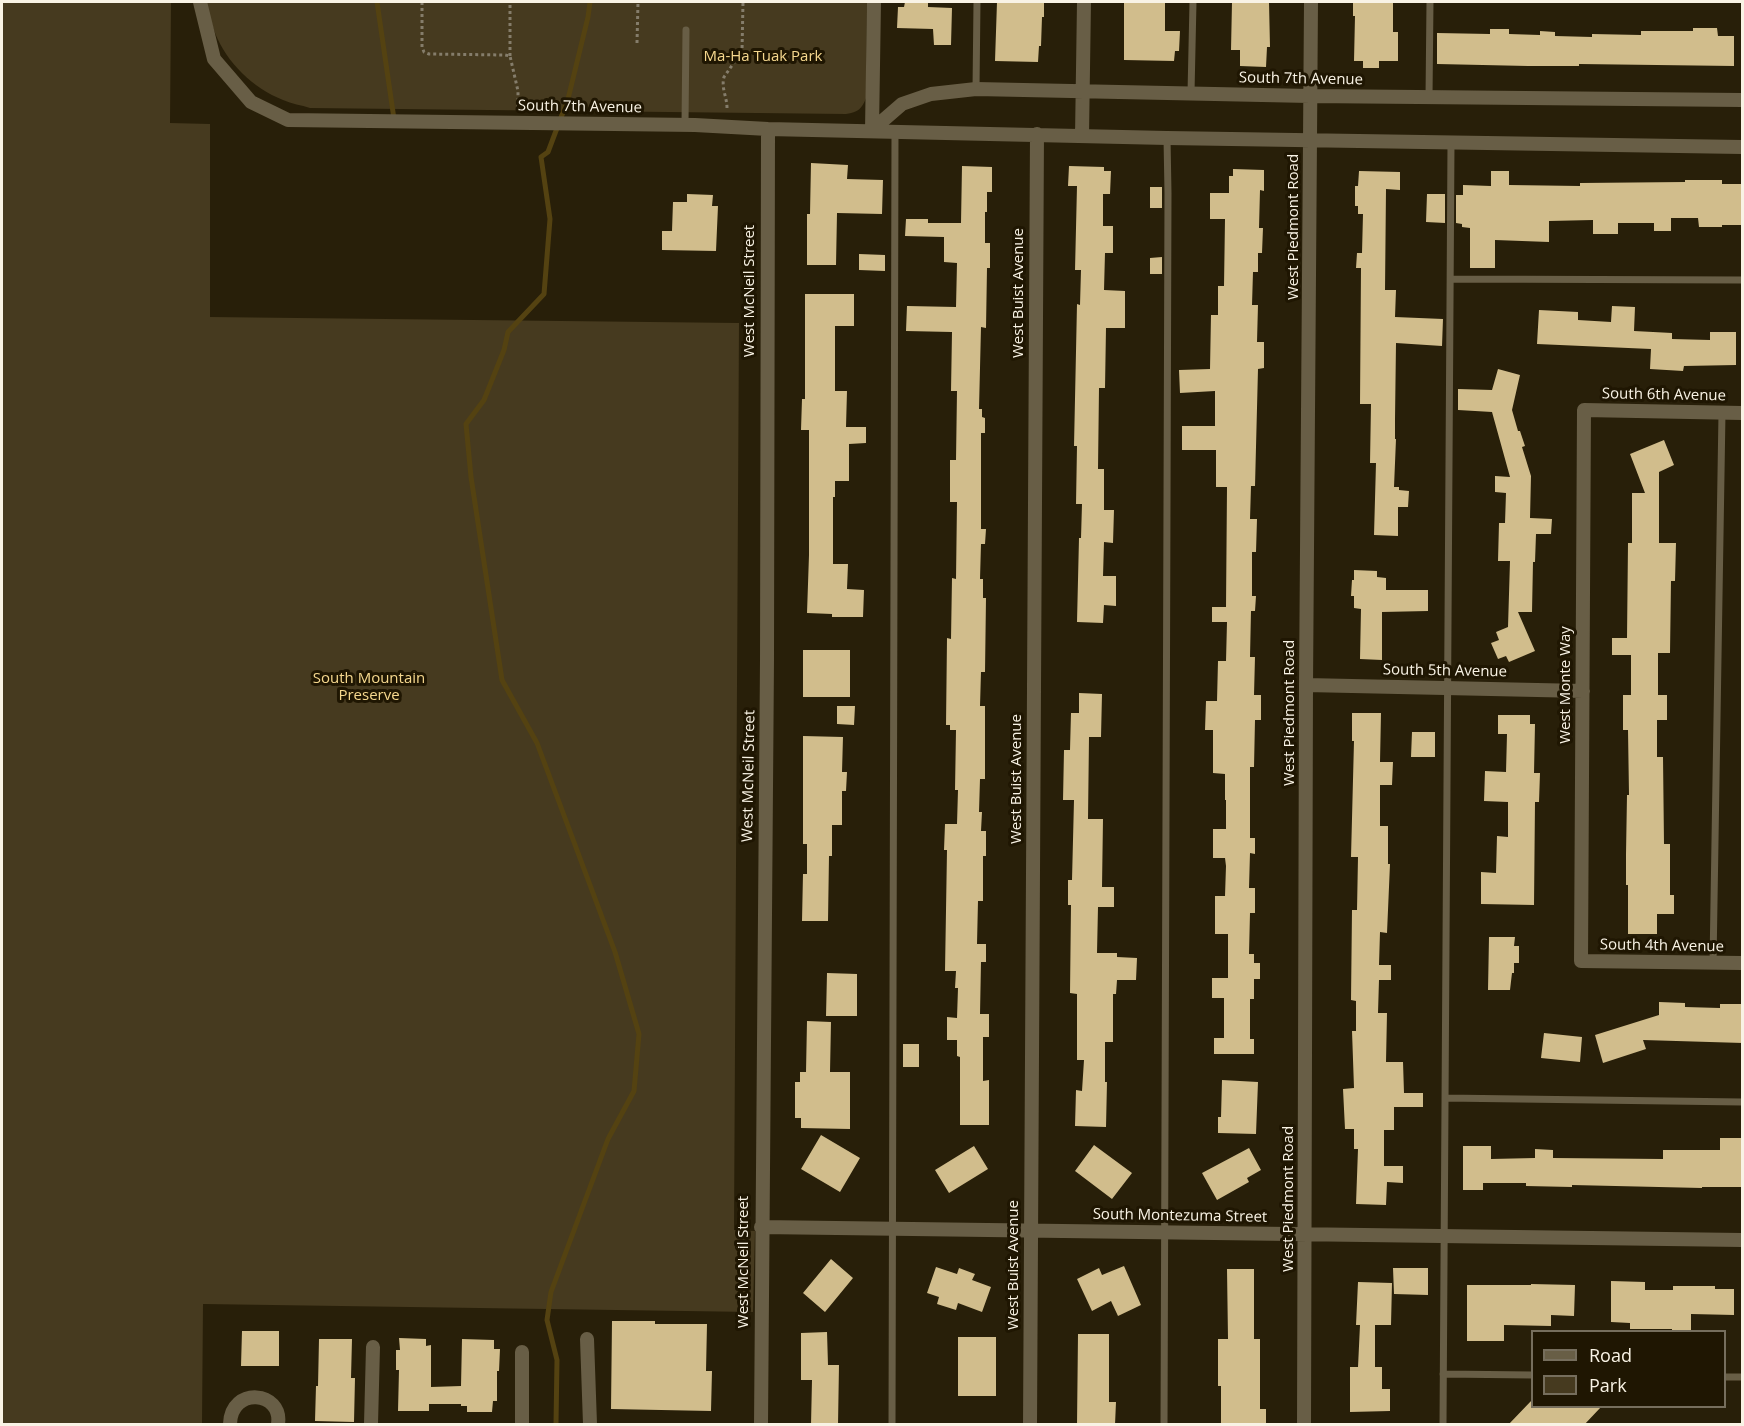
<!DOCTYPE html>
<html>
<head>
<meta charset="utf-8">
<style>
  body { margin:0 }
  #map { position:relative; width:1744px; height:1426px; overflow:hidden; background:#281f09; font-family:"Open Sans",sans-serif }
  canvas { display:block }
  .frame { position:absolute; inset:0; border:3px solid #f9f3e5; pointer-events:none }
  .legend { position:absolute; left:1531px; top:1330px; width:195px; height:78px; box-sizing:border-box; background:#1f1602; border:2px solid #766e5d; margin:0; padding:8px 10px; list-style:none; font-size:18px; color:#f9f3e5 }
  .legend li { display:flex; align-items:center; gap:12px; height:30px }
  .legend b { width:30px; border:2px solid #766e5d }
</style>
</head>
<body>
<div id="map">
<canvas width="1744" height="1426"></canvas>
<div class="frame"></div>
<ul class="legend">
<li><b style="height:8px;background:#685e46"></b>Road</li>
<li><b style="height:16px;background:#463a1f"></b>Park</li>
</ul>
</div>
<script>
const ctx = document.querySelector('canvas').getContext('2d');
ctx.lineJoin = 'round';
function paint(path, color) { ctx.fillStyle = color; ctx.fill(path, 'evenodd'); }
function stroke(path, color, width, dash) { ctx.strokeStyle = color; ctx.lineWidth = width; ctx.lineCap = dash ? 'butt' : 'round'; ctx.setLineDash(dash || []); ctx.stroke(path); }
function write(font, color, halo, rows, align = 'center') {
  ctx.font = font + ' "Open Sans",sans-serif'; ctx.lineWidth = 6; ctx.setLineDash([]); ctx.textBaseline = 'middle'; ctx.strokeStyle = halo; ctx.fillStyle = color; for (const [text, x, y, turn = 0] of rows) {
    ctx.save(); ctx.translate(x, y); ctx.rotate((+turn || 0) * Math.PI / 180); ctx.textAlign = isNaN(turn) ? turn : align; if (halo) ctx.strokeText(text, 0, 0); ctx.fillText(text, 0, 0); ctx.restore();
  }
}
const green = new Path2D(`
  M2,2H171L170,123L210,124V317L739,323L734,1230L755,1231L753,1312L203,1304L202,1424H2Z
  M206,2H867L866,98C862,109 858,112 846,114L310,108C301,105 292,104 283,100C253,88 227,63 215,33C211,23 209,12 206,2Z`);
const stream = new Path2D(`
  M377,2L394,119
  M556,1424L557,1360L547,1320L551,1292L608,1139L634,1091L639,1034L615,952L537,743L502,680L471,477L466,424L484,400L504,350L508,332L544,294L550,219L541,157L548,152L568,99L588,17L590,2`);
const building = new Path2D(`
  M905,2H928V7L952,8L951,45H934L933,29L897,28L898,7H904Z
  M997,2H1044V17H1042L1041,46H1039L1038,62L995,61Z
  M1124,2H1165V31H1180L1179,51H1175L1174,61L1124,60Z
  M1232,2H1269L1270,47H1267L1266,67L1240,66V50H1231Z
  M1353,2H1393V32H1398V61H1379V68H1363V61H1354L1355,16H1353Z
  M1693,28H1717L1718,36H1734V66L1579,64V66H1528L1437,64V33L1490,34V29H1509V34L1540,35V31L1555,32V36L1592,37V34L1641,35V31H1693Z
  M811,163L848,165L847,179L883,180L882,214L837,213L836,265H807V214H810Z
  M962,166L992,167V192H987V212H985V243H990V268H987L986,328L981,327L979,409H982V417L985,418V433H981V529H986L985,544H981L980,579H983V598H986L985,672H981L980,706H985V779H980L979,812H982L981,831H986V856H983V901H978L977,944H986V962H981L980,1014H989V1037H983V1081L989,1080V1125H960V1057L957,1056V1040H947V1017L957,1018L958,988H955L956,971H945L947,850H944L945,824H957L958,790H955L956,730H950V725H946L947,638L951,639L952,578L956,579L957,502H950V460H956L957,391H951L952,332L906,331L907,306L956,307L957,263L944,262V237L905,236L906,219H928V223H961Z
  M1069,166L1104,167V171H1111L1110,194H1103V226H1113V253H1105L1104,290L1125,291V328H1106L1105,388H1099L1098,469H1104V510H1114L1113,543L1104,542L1103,576H1116V606L1104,605L1103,623L1077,622L1079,538H1081L1082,504H1076L1077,446H1074L1077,304L1080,305L1081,270H1075L1077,186H1068Z
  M1233,169L1264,170V191L1260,190L1259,228H1263L1262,253H1258V272H1253L1252,305H1258L1257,342H1264V368L1258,369L1255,486H1251L1250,519H1257L1256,552H1252V596H1256L1255,611H1251L1250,657H1255L1254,695H1261V720H1255L1254,767H1250V838H1255V854L1250,853L1249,888H1255V913H1250L1249,954H1254V963H1260V979H1254V999H1250V1039H1254V1054H1214V1038H1224V998H1212V978H1228V934H1215V896H1225L1226,866L1225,858H1213V829H1226V800H1225V774L1213,773V730H1205L1206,701H1217L1218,661H1226L1227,622H1212V607H1226L1227,487H1216V450H1182V426H1215V391L1180,393L1179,370L1210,369L1211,315H1218V286H1224L1225,219H1210V193H1229V176H1233Z
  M1359,171L1400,172V190L1386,189L1385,290H1396L1395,317L1443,319L1442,346L1396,343L1395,419V439H1396L1394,487H1399V490L1409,491L1408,507H1398V536L1374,535L1376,463H1370L1371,404H1360L1361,268H1356L1357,253H1362L1363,214H1358V206H1355V186H1358Z
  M1491,171H1509V185L1580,186V183L1685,182V180H1722V184H1743V225H1722V227H1699L1698,218H1671V231H1654V223H1618V234H1593V220L1549,221V242L1495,240V268H1470V228L1462,227V224L1456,223V195H1463V185L1491,186Z
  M1150,187H1162V208H1150Z
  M687,194L713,195L712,206H718L716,251L662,250V231H672L673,202H687Z
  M1427,194H1445V223L1426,222Z
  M859,254L885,255V271L859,270Z
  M1162,257V274H1150V258Z
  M805,294H854V326H835V391H847L846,427H866V443L849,444V481H835V497H833V564H848L847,589L864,590L863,617H832V614L807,613L809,555V430H801L802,399H805Z
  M1612,306L1635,307L1634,331L1672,333V339L1710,340V332H1736V365L1684,366L1683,371L1650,369L1651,349L1537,344L1539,310L1578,312V320L1611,322Z
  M1498,369L1520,375L1512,410L1518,431H1520L1525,446L1522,447L1531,476L1530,518L1552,519L1551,534H1536L1535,562H1533L1532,612H1518L1535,651L1509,662L1506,656L1498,659L1491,643L1499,640L1496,632L1508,627L1510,561H1498L1499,523H1505L1506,493L1495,492V476L1510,477L1492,412L1458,410V389L1492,390Z
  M1664,440L1674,465L1659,472V543H1676L1675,581H1671L1670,653H1658V695H1667V720H1657V757H1663L1664,844H1670V895H1674V914H1657V934H1628V885H1626V854L1627,795H1629L1628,730H1623V695H1631V655H1612V638H1627L1628,543H1632V493H1645L1630,454Z
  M1354,570L1377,571V577L1386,578V590H1428V611L1382,612V660L1360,659L1361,609L1354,608V596H1351L1352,580H1354Z
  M803,650H850V697H803Z
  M1079,693L1102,694L1101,737H1089L1088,819H1103L1102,887H1114V907H1098L1097,953H1117V957L1137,958L1136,980H1117L1116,994H1113V1042H1105V1082H1107L1106,1127L1075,1126L1076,1090L1082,1091L1084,1060H1077V994L1070,993L1071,905H1068V880H1072L1074,800H1063L1064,750H1070L1071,713H1079Z
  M837,706H855L854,725L837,724Z
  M1352,713H1381L1380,762H1393L1392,785H1380V826H1388V864H1390L1387,933L1380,932L1379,965H1391V980H1379L1378,1013H1387L1386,1062H1403L1404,1093H1423V1107H1394V1130H1384V1166H1403V1183L1387,1182L1386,1205L1356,1204L1358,1149H1354V1129H1345L1343,1089L1354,1088L1352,1031H1356V1001L1351,1000L1352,910H1357L1358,857H1351L1354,741H1352Z
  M1498,715H1530V724H1535L1534,773H1540L1539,802H1535L1534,905L1481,904V872L1496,873L1497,836L1508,837V802L1484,801L1485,771L1506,772L1507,734H1498Z
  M1412,732H1435V757H1411Z
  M803,736L843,737L842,772H847L846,791H842V825H832V856H829L828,921H802L803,874H807V844H803Z
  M1489,937H1515L1514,946H1519V963H1514V973H1512L1510,990H1488Z
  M827,973L857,974V1016H826Z
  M1659,1002L1685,1003V1007L1720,1008V1004H1743V1043L1643,1040L1646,1049L1603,1063L1595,1035L1659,1015Z
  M807,1021L831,1022L830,1072H850V1129L801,1128V1118H795V1082H800V1072H806Z
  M1544,1033L1582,1037L1580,1062L1541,1058Z
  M903,1044H919V1067H903Z
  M1222,1080L1258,1082L1256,1134L1218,1133V1117H1221Z
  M821,1135L860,1158L840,1192L801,1169Z
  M1720,1138H1743V1187H1702V1188L1572,1185V1187L1526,1186V1183H1483V1190H1463V1146H1491V1159L1535,1158V1149L1553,1150V1158L1663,1159V1150H1720Z
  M1094,1145L1132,1173L1112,1199L1075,1171Z
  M974,1146L988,1169L949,1193L935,1170Z
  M1249,1148L1261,1170L1247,1178L1249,1182L1217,1200L1202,1173Z
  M831,1259L853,1278L825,1312L803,1293Z
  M1124,1266L1141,1305L1118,1316L1111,1301L1092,1311L1077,1279L1099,1268L1102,1275Z
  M936,1267L957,1274L959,1268L975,1274L972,1280L991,1287L982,1312L958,1303L956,1310L937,1304L939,1297L927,1293Z
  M1393,1268H1428V1295L1394,1294Z
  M1227,1269H1254V1339H1260V1409H1266V1425H1221V1386H1218V1339H1228Z
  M1611,1281L1645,1282V1290H1673V1286H1715V1289H1734V1315L1691,1314V1332H1672V1329H1630V1323L1611,1322Z
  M1358,1282L1392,1283L1391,1325H1375V1367H1382V1389H1390V1411L1350,1412V1367H1358L1360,1325H1356Z
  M1531,1284L1575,1285L1574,1316L1551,1315V1326L1504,1325V1341H1467V1285H1531Z
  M612,1321H655V1324H707L706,1371H712L711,1411L611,1409Z
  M242,1331H279V1366H241Z
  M827,1332L828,1365H839L838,1425H811L812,1380H801V1333Z
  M1078,1334H1109V1402H1116L1115,1425H1077Z
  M958,1337H996V1396H958Z
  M399,1338L426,1339V1346L431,1345V1387L461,1386L462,1339L494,1340V1349H500L499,1371H497V1401H493L492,1412H467V1406H461V1404H429V1411H398L399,1370H396V1350H400Z
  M319,1339H352L351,1378H355L354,1422L315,1421L316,1386H318Z
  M1532,1400L1533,1407H1601L1584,1425H1508Z`);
const path = new Path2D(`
  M422,2V47L424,52L429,54L505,55L510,56L518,91V107
  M637,43L638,2
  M510,56V2
  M727,108C727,97 721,88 724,77L742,51L743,2`);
const service = new Path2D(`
  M976,89L977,2
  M1191,93L1193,2
  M1429,97L1430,2
  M685,124L686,30
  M1451,279L1742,280
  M1713,963L1722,413
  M1445,1098L1742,1102
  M1443,1374L1532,1375
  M1724,1377H1742
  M892,1424L895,132
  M1164,1424L1168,193L1167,138
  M1443,1424L1451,143`);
const minor = new Path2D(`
  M200,2L214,59L251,102L288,120L695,125L768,129L1167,138L1742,147
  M872,130L902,104L931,94L976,89L1310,96L1742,100
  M872,130L874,2
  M1082,136L1084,2
  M1742,413L1584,410L1581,961L1742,963
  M1306,685L1583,691
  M761,1227L1742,1240
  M587,1339L590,1424
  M230,1424C231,1386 283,1391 278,1424
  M371,1424L373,1347
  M522,1424V1352
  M761,1424L767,660L768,129
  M1030,1424L1037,134
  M1304,1424L1306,685L1311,2`);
const parkNames = [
  ["Ma-Ha Tuak Park",763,57],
  ["South Mountain",369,679],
  ["Preserve",369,696]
];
const streetNames = [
  ["South 7th Avenue",1301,79,1],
  ["South 7th Avenue",580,107,1],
  ["West Piedmont Road",1294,227,-90],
  ["West McNeil Street",750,291,-90],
  ["West Buist Avenue",1019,293,-90],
  ["South 6th Avenue",1664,395,1],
  ["South 5th Avenue",1445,671,1],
  ["West Monte Way",1566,685,-90],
  ["West Piedmont Road",1290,713,-90],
  ["West McNeil Street",749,776,-89],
  ["West Buist Avenue",1017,779,-90],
  ["South 4th Avenue",1662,946,1],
  ["West Piedmont Road",1289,1199,-90],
  ["South Montezuma Street",1180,1216,1],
  ["West McNeil Street",744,1262,-90],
  ["West Buist Avenue",1014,1265,-90]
];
paint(green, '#463a1f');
stroke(stream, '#544211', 5);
paint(building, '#d1bd8c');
stroke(path, '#857d6b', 3, [3, 3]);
stroke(service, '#685e46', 7);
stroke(minor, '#685e46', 14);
write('15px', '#f6d88e', '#1f1602', parkNames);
write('15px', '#f9f3e5', '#1f1602', streetNames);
</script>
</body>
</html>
